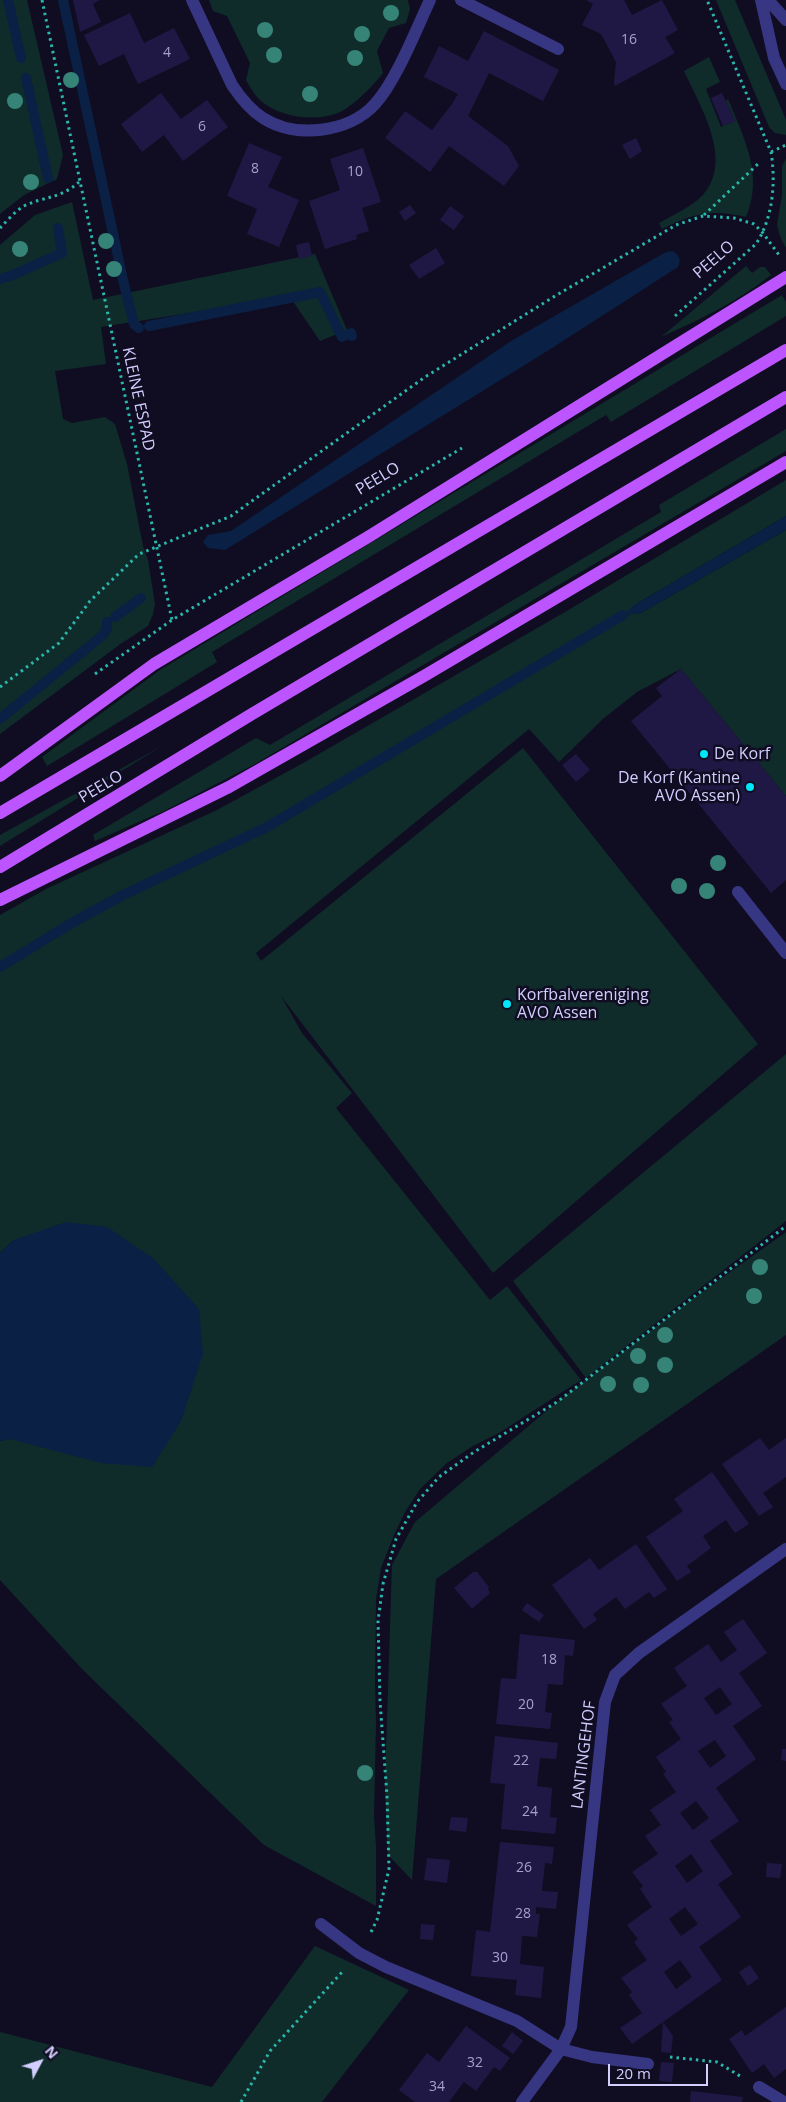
<!DOCTYPE html>
<html>
<head>
<meta charset="utf-8">
<style>
  body { margin:0 }
  #map { position:relative; width:786px; height:2102px; overflow:hidden; background:#100d22; font-family:"Open Sans",sans-serif }
  canvas { display:block }
  .north { position:absolute; left:15px; top:2037px; width:50px; height:50px; -webkit-text-stroke:4px #100d22; paint-order:stroke; rotate:50deg; font-size:14px; font-weight:700; line-height:20px; text-align:center; color:#d2ceff }
  .north::after { content:''; display:block; margin:auto; width:18px; height:22px; background:#d2ceff; clip-path:polygon(50% 0,100% 100%,50% 72%,0 100%) }
  .scale { position:absolute; left:608px; top:2064px; width:100px; height:22px; box-sizing:border-box; border:2px solid #d2ceff; border-top:0; padding-left:6px; font-size:15px; line-height:18px; white-space:nowrap; color:#d2ceff; -webkit-text-stroke:4px #100d22; paint-order:stroke }
</style>
</head>
<body>
<div id="map">
<canvas width="786" height="2102"></canvas>
<div class="north">N</div>
<div class="scale">20 m</div>
</div>
<script>
const ctx = document.querySelector('canvas').getContext('2d');
ctx.lineJoin = 'round';
function paint(path, color) { ctx.fillStyle = color; ctx.fill(path, 'evenodd'); }
function stroke(path, color, width, dash) { ctx.strokeStyle = color; ctx.lineWidth = width; ctx.lineCap = dash ? 'butt' : 'round'; ctx.setLineDash(dash || []); ctx.stroke(path); }
function write(font, color, halo, rows, align = 'center') {
  ctx.font = font + ' "Open Sans",sans-serif'; ctx.lineWidth = 5; ctx.setLineDash([]); ctx.textBaseline = 'middle'; ctx.strokeStyle = halo; ctx.fillStyle = color; for (const [text, x, y, turn = 0] of rows) {
    ctx.save(); ctx.translate(x, y); ctx.rotate((+turn || 0) * Math.PI / 180); ctx.textAlign = isNaN(turn) ? turn : align; if (halo) ctx.strokeText(text, 0, 0); ctx.fillText(text, 0, 0); ctx.restore();
  }
}
const green = new Path2D(`
  M0,0H27L63,155L57,179L24,195L0,214Z
  M209,0H408L410,9L406,23L389,28L377,51L383,73C374,85 353,106 340,112C318,122 284,118 265,104C256,98 251,89 246,80L250,63L227,16L213,11Z
  M716,0H735L786,120V135L775,133L769,127Z
  M709,57L720,82L706,89L721,127L735,121L726,101L728,99C744,138 764,175 746,217C711,209 694,213 662,229L659,223C673,215 691,207 702,196C735,161 700,106 684,71Z
  M786,159V248L781,239L777,225L782,195V166Z
  M72,202L93,300L315,254L347,330L320,341L290,297L101,327L106,364L55,371L63,419L72,423L105,417L115,424L127,464L143,546L148,560L155,604L153,614L148,626L119,645L0,734V245L35,215Z
  M746,266L752,273L760,267H765L771,275C737,302 699,320 661,337Z
  M782,295L786,302V316L611,422L606,415L212,652L217,662L47,766L42,757L160,670Z
  M786,429V451L255,764L166,810L95,841L93,835L256,738L270,745L661,512L659,505Z
  M786,480V516L636,604L624,615L641,613L786,530V796L681,669L637,692L604,718L559,762L529,729L256,953L261,961L523,748L758,1044L493,1273L281,996L302,1033L352,1093L336,1108L490,1300L507,1286L581,1380L499,1433L473,1446L447,1463L420,1489L405,1512L394,1535L381,1568L376,1599L375,1682L376,1723L374,1816L376,1847V1906L264,1845L83,1670L0,1580V1441L10,1439L14,1240L0,1253V915L46,889L217,810L305,762L565,612Z
  M162,746L0,846V835Z
  M786,1054V1221L586,1378L513,1281Z
  M786,1232V1335L436,1579L412,1880L388,1855L385,1783L392,1565L415,1522L557,1402L680,1308Z
  M315,1946L409,1990L322,2102H0V2032L212,2087Z`);
const water = new Path2D(`
  M673,251C680,256 681,260 678,267L549,350L225,550L208,548L203,542L208,535L231,531L511,341L666,252Z
  M786,516V530L641,613L623,615L636,604Z
  M66,1222L107,1227L154,1259L199,1309L203,1354L181,1421L152,1467L101,1463L10,1439L0,1441V1253L14,1240Z`);
const stream = new Path2D(`
  M8,0L21,58
  M63,0L123,280L134,324L139,328
  M26,78L48,178
  M0,279L13,275L62,253L58,228
  M149,326L320,292L342,337L351,333L352,336
  M115,617L141,598
  M0,719L103,635L107,628V622
  M0,967L70,924L121,896L267,827L623,615`);
const building = new Path2D(`
  M73,0H100L93,4L101,22L80,32Z
  M586,0H624L632,15L662,0L678,30L665,37L675,53L615,86L614,83L616,62L601,34L582,25L593,4Z
  M130,13L144,43L174,28L190,59L138,84L124,54L99,66L84,35Z
  M484,31L559,70L543,101L489,73L468,116L508,146L519,166L504,186L449,146L430,172L385,138L405,111L432,130L452,104L458,94L424,77L439,46L468,61Z
  M161,93L181,119L207,100L228,127L183,161L164,135L142,152L121,124Z
  M722,93L735,121L723,126L711,98Z
  M636,138L642,151L630,159L622,145Z
  M249,143L282,157L268,187L299,200L279,247L247,234L257,209L227,196Z
  M363,148L381,202L362,208L369,231L356,235L357,239L325,249L309,201L340,190L330,159Z
  M410,205L416,213L405,221L399,212Z
  M450,206L464,216L454,230L440,220Z
  M309,242L312,256L299,259L296,245Z
  M436,248L445,263L419,279L409,265Z
  M681,669L786,796V880L771,893L631,721L662,696L656,688Z
  M576,754L590,770L576,782L562,765Z
  M760,1438L769,1450L786,1438V1477L763,1493L773,1507L759,1516L722,1464Z
  M712,1472L749,1524L735,1533L726,1520L703,1536L711,1548L687,1566L691,1572L677,1581L646,1537L683,1511L674,1499Z
  M636,1544L667,1589L654,1598L649,1592L625,1609L616,1597L593,1614L597,1620L584,1629L552,1585L590,1558L599,1570Z
  M473,1572H477L489,1587L488,1589L490,1593L472,1609L454,1588Z
  M527,1603L544,1615L539,1622L522,1610Z
  M743,1619L767,1653L739,1673L762,1706L733,1726L756,1759L716,1788L739,1821L710,1841L733,1874L718,1884L741,1917L699,1947L722,1980L663,2022L673,2036L671,2053L661,2052L663,2022L632,2044L620,2028L642,2013L629,1995L632,1992L621,1978L647,1960L634,1942L638,1939L627,1925L652,1907L640,1889L643,1886L632,1872L658,1854L645,1836L661,1825L650,1810L676,1792L663,1774L666,1772L656,1757L681,1739L669,1722L673,1720L661,1704L687,1686L674,1668L708,1644L721,1662L737,1650L724,1632ZM720,1687L732,1704L716,1715L704,1698ZM715,1740L726,1756L710,1768L698,1751ZM696,1801L709,1818L693,1830L680,1813ZM691,1854L703,1871L687,1883L675,1866ZM685,1907L698,1924L681,1936L669,1919ZM680,1960L692,1977L676,1989L664,1972Z
  M520,1634L575,1640L573,1656L565,1655L563,1685L548,1684L545,1712L552,1713L550,1729L496,1724L501,1678L516,1679Z
  M495,1736L558,1743L556,1759L540,1758L537,1786L552,1788L550,1817L557,1818L555,1834L501,1829L505,1784L490,1783Z
  M782,1749H786V1761L781,1760Z
  M451,1817L468,1818L466,1832L449,1830Z
  M500,1842L554,1847L552,1864L545,1863L542,1891L558,1892L556,1909L536,1907V1914H540L537,1937L522,1936L520,1964L544,1967L541,1998L515,1995L517,1980L471,1976L476,1930L490,1932Z
  M427,1858L450,1860L447,1883L424,1880Z
  M767,1863L782,1864L780,1878L766,1877Z
  M421,1924L435,1925L433,1940L420,1939Z
  M750,1965L759,1978L748,1986L739,1972Z
  M786,2007V2069L774,2078L764,2064L752,2073L729,2039L742,2030L745,2036Z
  M466,2026L510,2058L500,2071L494,2067L476,2091L464,2082L449,2102H415L399,2090L427,2053L439,2062Z
  M512,2032L523,2041L513,2054L502,2046Z
  M661,2062L674,2063L672,2082L659,2081Z
  M691,2091L743,2097L742,2102H690Z`);
const path = new Path2D(`
  M42,0L172,620
  M771,152L786,145
  M704,215L759,163
  M0,228C7,221 15,211 24,206C45,196 60,199 79,182
  M675,316L756,244C773,218 776,182 771,152L707,0
  M95,674L172,620L462,448
  M0,687L59,643L90,601L139,554L231,516L425,377L555,296L676,225L703,216L734,218L754,224L763,233L779,255
  M371,1932L377,1920L389,1869L387,1796L380,1701L378,1621L383,1584L396,1539L417,1502L439,1477L474,1452L557,1402L786,1226
  M670,2057L717,2062L740,2076
  M241,2102L270,2051L343,1971`);
const service = new Path2D(`
  M738,892L786,953`);
const minor = new Path2D(`
  M192,0L232,85C240,97 250,110 263,118C295,139 349,133 375,104C396,81 416,30 430,0
  M461,0L558,49
  M321,1924L359,1953L386,1967L517,2021L561,2049L592,2057L648,2064
  M759,2087L784,2102
  M522,2102L561,2049L571,2027L605,1702L615,1675L639,1653L786,1549`);
const tertiary = new Path2D(`
  M761,0L774,58L786,84
  M768,0L786,20`);
const primary = new Path2D(`
  M0,776L154,664L368,537L786,277
  M0,813L786,350
  M0,867L252,714L786,397
  M0,900L229,787L424,676L786,462`);
const trees = [
  [391,13],
  [265,30],
  [362,34],
  [274,55],
  [355,58],
  [71,80],
  [310,94],
  [15,101],
  [31,182],
  [106,241],
  [20,249],
  [114,269],
  [718,863],
  [679,886],
  [707,891],
  [760,1267],
  [754,1296],
  [665,1335],
  [638,1356],
  [665,1365],
  [608,1384],
  [641,1385],
  [365,1773]
];
const markers = [
  [704,754,5,"#00e5f9"],
  [750,787,5,"#00e5f9"],
  [507,1004,5,"#00e5f9"]
];
const numberNames = [
  ["16",629,40],
  ["4",167,53],
  ["6",202,127],
  ["8",255,169],
  ["10",355,172],
  ["18",549,1660],
  ["20",526,1705],
  ["22",521,1761],
  ["24",530,1812],
  ["26",524,1868],
  ["28",523,1914],
  ["30",500,1958],
  ["32",475,2063],
  ["34",437,2087]
];
const streetNames = [
  ["PEELO",714,260,-41],
  ["KLEINE ESPAD",138,399,78],
  ["PEELO",378,479,-31],
  ["PEELO",101,787,-31],
  ["LANTINGEHOF",584,1755,-83]
];
const poiNames = [
  ["De Korf",714,754],
  ["De Korf (Kantine",740,778,"right"],
  ["AVO Assen)",740,796,"right"],
  ["Korfbalvereniging",517,995],
  ["AVO Assen",517,1013]
];
paint(green, '#0f2c2b');
paint(water, '#0a2044');
stroke(stream, '#0a2044', 10);
paint(building, '#201844');
stroke(path, '#2ab7ac', 3, [2.5, 4]);
stroke(service, '#373683', 12);
stroke(minor, '#373683', 12);
stroke(tertiary, '#373683', 12);
stroke(primary, '#bc55ff', 12);
ctx.fillStyle = '#368377';
for (const [x, y] of trees) { ctx.beginPath(); ctx.arc(x, y, 8, 0, 2 * Math.PI); ctx.fill(); }
for (const [x, y, r, color] of markers) { const dot = new Path2D(); dot.arc(x, y, r, 0, 2 * Math.PI); ctx.fillStyle = color; ctx.fill(dot); stroke(dot, '#100d22', 2); }
write('14px', '#a6a0d0', null, numberNames);
write('16px', '#d2ceff', '#100d22', streetNames);
write('16px', '#d2ceff', '#100d22', poiNames, 'left');
</script>
</body>
</html>
